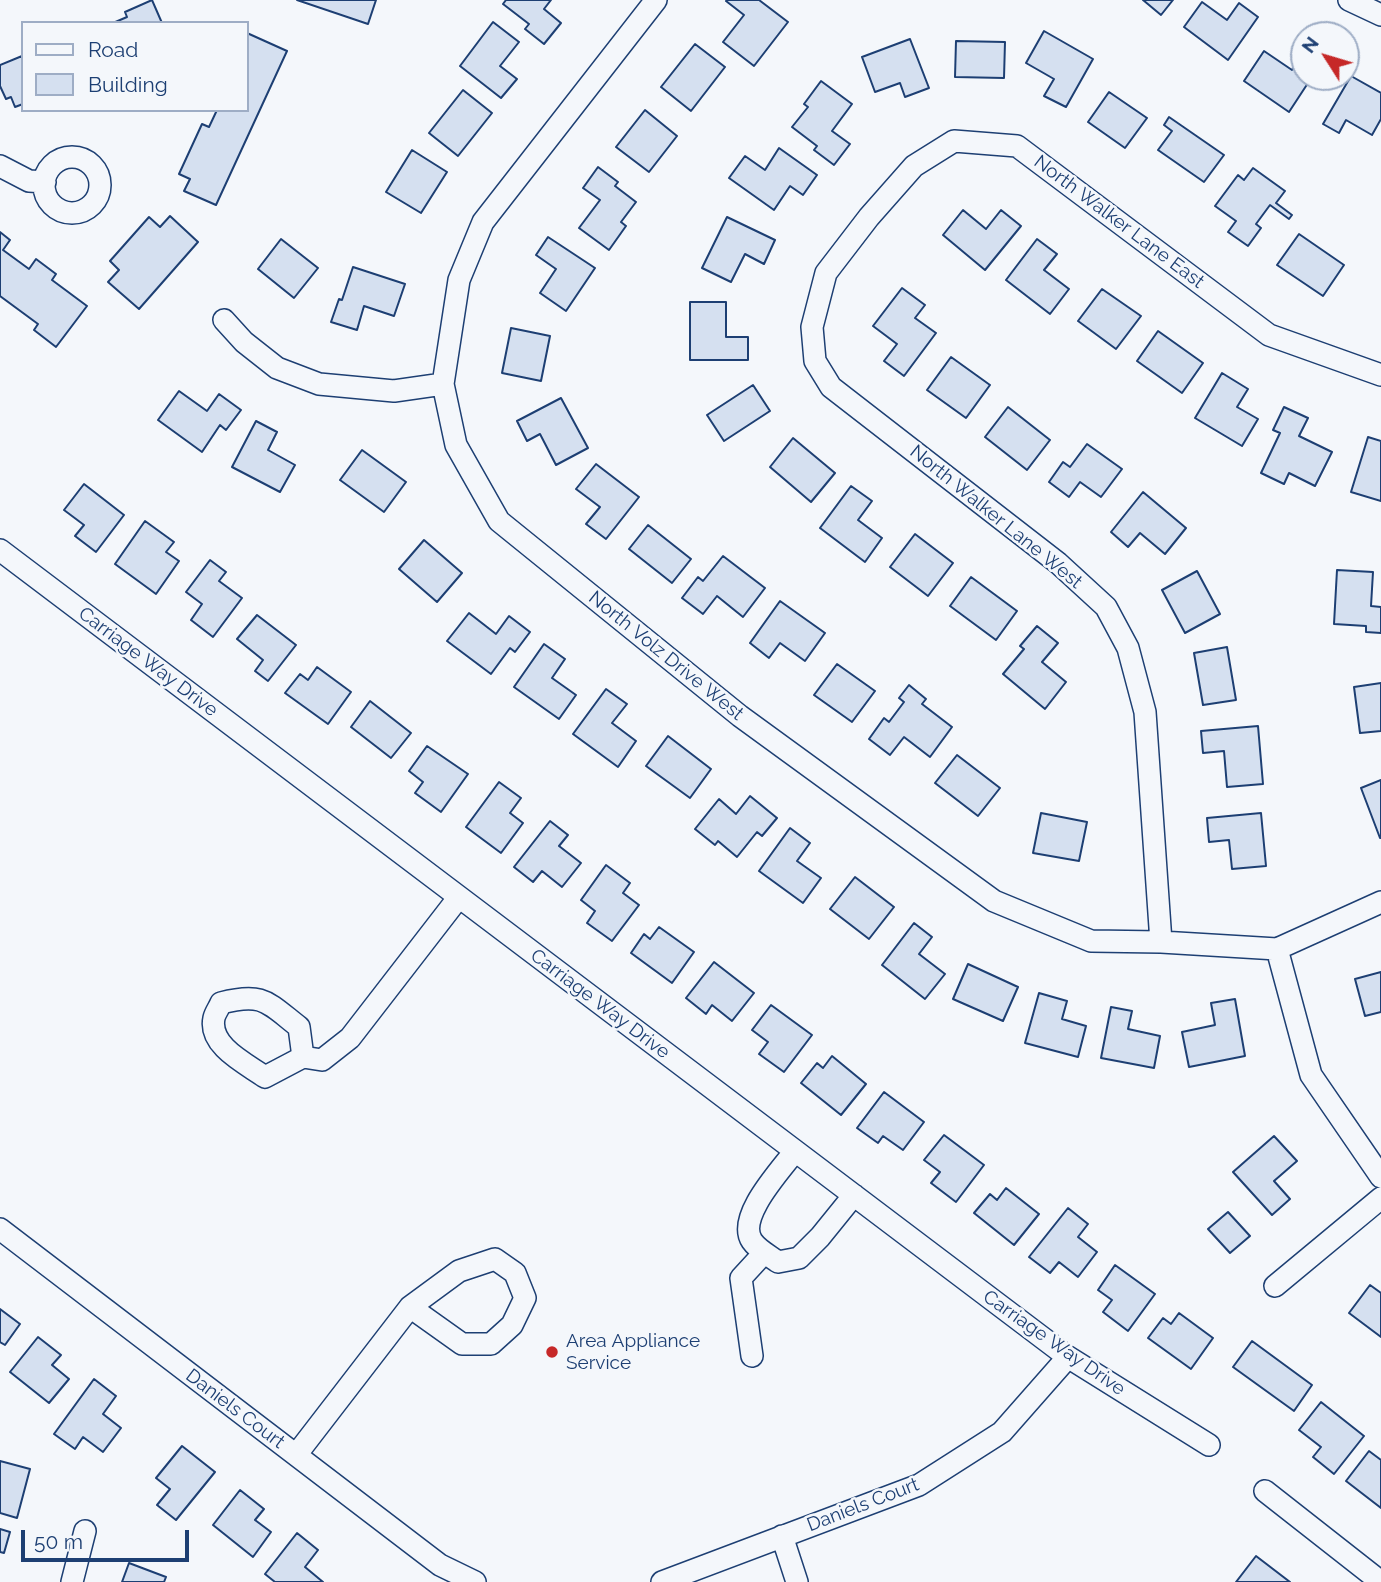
<!DOCTYPE html>
<html>
<head>
<meta charset="utf-8">
<style>
  body { margin:0 }
  #map { position:relative; width:1381px; height:1582px; overflow:hidden; background:#f4f7fb; font-family:Raleway,sans-serif }
  canvas { display:block }
  .legend { position:absolute; left:21px; top:21px; width:228px; height:91px; box-sizing:border-box; background:#f4f7fb; border:2px solid #9eadc5; margin:0; padding:9px 12px; list-style:none; font-size:21px; color:#1d3f73 }
  .legend li { display:flex; align-items:center; gap:14px; height:35px }
  .legend b { width:35px; border:2px solid #9eadc5 }
  .north { position:absolute; left:1290px; top:21px; width:70px; height:70px; box-sizing:border-box; background:#f4f7fb; border:2px solid #9eadc5; border-radius:50%; rotate:307deg; font-size:19px; font-weight:700; line-height:28px; text-align:center; color:#1d3f73 }
  .north::after { content:''; display:block; margin:auto; width:24px; height:32px; background:#c62828; clip-path:polygon(50% 0,100% 100%,50% 72%,0 100%) }
  .scale { position:absolute; left:21px; top:1530px; width:168px; height:32px; box-sizing:border-box; border:4px solid #1d3f73; border-top:0; padding-left:9px; font-size:21px; line-height:24px; white-space:nowrap; color:#1d3f73; -webkit-text-stroke:5px #f4f7fb; paint-order:stroke }
</style>
</head>
<body>
<div id="map">
<canvas width="1381" height="1582"></canvas>
<ul class="legend">
<li><b style="height:9px;background:#f4f7fb"></b>Road</li>
<li><b style="height:19px;background:#d5e0f0"></b>Building</li>
</ul>
<div class="north">N</div>
<div class="scale">50 m</div>
</div>
<script>
const ctx = document.querySelector('canvas').getContext('2d');
ctx.lineJoin = 'round';
function paint(path, color) { ctx.fillStyle = color; ctx.fill(path, 'evenodd'); }
function stroke(path, color, width, dash) { ctx.strokeStyle = color; ctx.lineWidth = width; ctx.lineCap = dash ? 'butt' : 'round'; ctx.setLineDash(dash || []); ctx.stroke(path); }
function write(font, color, halo, rows, align = 'center') {
  ctx.font = font + ' Raleway,sans-serif'; ctx.lineWidth = 5; ctx.setLineDash([]); ctx.textBaseline = 'middle'; ctx.strokeStyle = halo; ctx.fillStyle = color; for (const [text, x, y, turn = 0] of rows) {
    ctx.save(); ctx.translate(x, y); ctx.rotate((+turn || 0) * Math.PI / 180); ctx.textAlign = isNaN(turn) ? turn : align; if (halo) ctx.strokeText(text, 0, 0); ctx.fillText(text, 0, 0); ctx.restore();
  }
}
const building = new Path2D(`
  M152,0L162,23H113L127,17L125,12Z
  M297,0H376L368,24Z
  M506,0H551L544,9L561,23L544,44L525,29L529,24L503,4Z
  M727,0H759L788,22L754,66L723,42L744,15L726,1Z
  M1143,0H1173L1161,15Z
  M1202,2L1227,20L1239,3L1258,17L1228,60L1184,27Z
  M493,22L519,42L500,66L517,79L501,98L460,66Z
  M1044,31L1093,59L1066,107L1044,96L1054,79L1026,63Z
  M247,33L287,51L216,205L184,191L190,179L179,174L202,124L209,127L217,110H247Z
  M910,39L929,88L905,97L900,83L875,92L862,57Z
  M956,41L1005,42L1004,78L955,77Z
  M695,44L725,67L691,111L661,87Z
  M1264,51L1292,70L1304,52V77H1319L1312,86L1308,83L1289,112L1244,81Z
  M22,56L23,104L15,107L11,97L6,99L0,86V65Z
  M1351,76L1381,93V119L1372,135L1346,120L1339,133L1323,124Z
  M821,81L852,104L832,131L850,144L834,165L814,150L817,146L792,127L808,107L804,104Z
  M463,90L492,113L458,156L429,133Z
  M1109,92L1147,118L1125,148L1088,122Z
  M645,110L677,136L649,172L616,147Z
  M1169,117L1224,155L1204,182L1158,150L1172,131L1164,125Z
  M779,148L817,175L803,195L790,186L774,210L729,178L745,156L765,170Z
  M412,150L447,172L421,213L386,192Z
  M598,167L618,182L615,186L636,202L621,222L626,226L609,250L579,228L600,200L583,188Z
  M1253,168L1285,191L1276,203L1292,215L1289,219L1270,205L1256,224L1261,228L1248,246L1228,232L1236,221L1215,206L1238,175L1244,180Z
  M963,210L986,229L1001,210L1021,226L985,270L943,235Z
  M170,216L198,242L139,309L108,282L119,270L110,261L149,217L160,227Z
  M727,217L775,240L764,264L745,254L731,282L702,268Z
  M0,232L10,240L3,250L29,269L36,259L56,274L52,280L87,306L56,347L34,330L38,324L0,296Z
  M1299,234L1344,265L1323,296L1277,265Z
  M548,237L595,268L566,311L540,293L556,269L536,255Z
  M281,239L318,268L294,298L258,269Z
  M1037,239L1057,254L1044,270L1069,289L1050,314L1006,280Z
  M353,267L405,284L394,316L364,306L357,330L331,322L339,299L342,300Z
  M902,288L925,305L915,318L936,333L904,376L884,361L897,344L873,326Z
  M1102,289L1141,316L1116,349L1078,321Z
  M690,302H726V337H748V360H690Z
  M511,328L550,336L541,381L502,373Z
  M1158,331L1203,363L1182,393L1137,361Z
  M951,357L990,385L966,418L927,390Z
  M1222,373L1248,389L1237,407L1258,419L1242,446L1195,418Z
  M753,385L770,411L724,441L707,415Z
  M179,391L207,411L219,394L241,410L226,430L220,425L202,452L158,420Z
  M561,398L588,448L556,465L540,434L527,441L517,421Z
  M1008,407L1050,440L1027,470L985,437Z
  M1284,407L1308,418L1299,436L1332,452L1315,486L1289,473L1284,484L1261,473L1280,433L1273,430Z
  M256,421L277,432L268,450L295,465L280,492L232,467Z
  M1368,437L1381,441V501L1351,492Z
  M793,438L835,473L811,502L770,467Z
  M1087,444L1122,469L1101,497L1080,482L1069,497L1049,482L1063,462L1070,467Z
  M362,450L406,482L384,512L340,480Z
  M596,464L639,497L606,539L586,524L600,507L576,489Z
  M84,484L124,515L96,552L75,536L84,525L64,510Z
  M851,486L872,501L858,520L882,538L865,562L820,528Z
  M1143,492L1186,528L1165,554L1140,533L1128,547L1111,532Z
  M145,521L174,542L166,552L179,561L156,594L115,564Z
  M648,525L691,559L672,583L629,549Z
  M915,534L953,563L928,596L890,567Z
  M424,540L462,573L437,602L399,569Z
  M723,556L765,588L743,617L717,596L703,614L682,598L698,577L703,581Z
  M210,560L226,572L219,581L242,598L213,637L191,620L202,604L186,592Z
  M1337,570L1373,572L1371,606L1381,607V633L1366,632V626L1334,624Z
  M1197,571L1220,614L1185,633L1162,590Z
  M971,577L1017,611L996,640L950,606Z
  M780,601L825,633L805,661L780,643L769,658L750,643Z
  M469,613L496,634L509,616L530,632L515,652L510,648L491,674L447,641Z
  M257,615L296,645L268,681L255,671L263,660L237,639Z
  M1037,626L1058,643L1042,662L1066,682L1045,709L1003,674L1024,649L1020,646Z
  M544,644L565,659L552,678L576,695L559,719L514,687Z
  M1227,647L1236,700L1203,705L1194,653Z
  M837,664L875,691L852,722L814,695Z
  M317,667L351,692L328,724L285,693L300,674L308,680Z
  M1381,683V731L1360,733L1354,687Z
  M909,685L926,699L922,704L952,727L930,757L904,737L890,755L869,739L884,718L889,722L904,702L899,698Z
  M606,689L627,704L612,723L636,741L618,767L573,734Z
  M370,701L411,733L391,758L351,727Z
  M1258,726L1263,784L1227,787L1224,751L1203,753L1201,731Z
  M668,736L711,769L690,798L646,766Z
  M427,746L468,774L441,812L415,793L423,782L409,771Z
  M957,755L1000,788L978,816L935,783Z
  M1381,780V838H1380L1361,788Z
  M499,782L521,798L510,813L523,823L501,853L466,827Z
  M750,796L777,818L762,836L757,832L737,857L718,841L715,845L695,829L719,799L736,814Z
  M1041,813L1087,822L1079,861L1033,853Z
  M1261,813L1266,866L1232,869L1229,840L1209,842L1207,818Z
  M550,821L568,835L559,846L581,863L562,887L542,871L533,882L514,867Z
  M790,828L810,843L797,861L821,878L803,903L759,871Z
  M606,865L630,883L623,893L639,905L612,941L587,923L595,911L581,900Z
  M855,877L894,907L869,939L830,909Z
  M914,923L932,937L919,954L945,974L925,999L882,965Z
  M659,927L694,952L672,983L631,953L644,934L650,939Z
  M714,962L754,993L732,1021L712,1005L706,1014L686,998Z
  M968,964L1018,987L1003,1021L953,999Z
  M1381,972V1012L1365,1016L1355,979Z
  M1039,993L1067,1001L1062,1019L1086,1026L1078,1057L1025,1043Z
  M1235,999L1245,1056L1189,1067L1182,1032L1215,1025L1211,1003Z
  M771,1005L812,1035L784,1072L759,1054L768,1042L752,1030Z
  M1111,1007L1132,1011L1128,1029L1160,1036L1154,1068L1101,1058Z
  M832,1056L866,1084L841,1115L801,1083L817,1063L823,1068Z
  M884,1092L924,1122L903,1150L883,1136L878,1143L857,1128Z
  M944,1135L984,1165L956,1202L931,1183L940,1172L924,1160Z
  M1274,1136L1297,1161L1274,1181L1290,1199L1272,1215L1233,1172Z
  M1006,1188L1039,1214L1014,1245L974,1213L990,1194L997,1200Z
  M1068,1208L1088,1224L1078,1237L1097,1252L1078,1277L1059,1262L1050,1273L1029,1257Z
  M1228,1212L1250,1236L1230,1253L1208,1229Z
  M1115,1265L1155,1294L1128,1331L1103,1312L1112,1300L1098,1290Z
  M1370,1285L1381,1293V1337L1349,1313Z
  M0,1309L20,1324L5,1345L0,1342Z
  M1179,1313L1213,1338L1191,1369L1148,1338L1163,1318L1171,1324Z
  M38,1337L61,1355L52,1365L69,1379L49,1403L10,1372Z
  M1252,1341L1312,1385L1294,1411L1233,1367Z
  M94,1379L116,1396L103,1414L121,1428L103,1452L83,1437L75,1449L54,1434Z
  M1321,1402L1364,1436L1334,1474L1313,1457L1321,1447L1299,1430Z
  M182,1446L215,1472L176,1520L157,1505L170,1489L156,1478Z
  M1369,1451L1381,1460V1508L1346,1481Z
  M0,1461L30,1469L17,1518L0,1513Z
  M240,1490L264,1509L255,1520L271,1532L253,1557L213,1525Z
  M0,1529L10,1532L4,1553L0,1552Z
  M297,1533L318,1550L305,1567L323,1582H275L265,1574Z
  M1256,1556L1290,1582H1236Z
  M129,1563L166,1577L164,1582H122Z`);
const street = new Path2D(`
  M656,0L483,222L459,280L443,384L456,445L499,521L740,716L994,901L1091,941L1161,942L1277,949L1381,902
  M1349,0L1381,15
  M44 185a28 28 0 1 1 56 0a28 28 0 1 1-56 0Z
  M0,166L29,181L45,182
  M224,320L244,342L277,368L319,384L394,391L443,384
  M0,550L1068,1357L1209,1445
  M1161,942L1145,712L1128,648L1106,607L1058,563L831,387L815,361L812,327L826,273L869,217L914,166L954,141L1017,146L1269,335L1381,375
  M1277,949L1311,1075L1381,1177
  M303,1057L299,1027C267,1002 263,992 221,1003C219,1008 215,1013 214,1018C208,1046 247,1064 265,1077L303,1057L322,1060L350,1038L459,897
  M795,1151C781,1170 736,1217 752,1241C758,1250 770,1256 778,1262L799,1258L820,1237L854,1195
  M0,1229L440,1565L475,1582
  M1275,1286L1381,1198
  M752,1356L741,1278L764,1253
  M296,1455L410,1307L459,1271L495,1259L515,1273L525,1298L512,1325L491,1344H462L410,1307
  M1265,1491L1381,1582
  M782,1536L797,1582
  M72,1582L85,1531
  M662,1582L919,1485L1002,1432L1068,1357`);
const markers = [
  [552,1352,7,"#c62828"]
];
const streetNames = [
  ["North Walker Lane East",1119,222,37],
  ["North Walker Lane West",996,517,39],
  ["North Volz Drive West",666,656,39],
  ["Carriage Way Drive",148,662,37],
  ["Carriage Way Drive",600,1004,37],
  ["Carriage Way Drive",1054,1343,35],
  ["Daniels Court",235,1409,37],
  ["Daniels Court",863,1505,-21]
];
const poiNames = [
  ["Area Appliance",566,1341],
  ["Service",566,1363]
];
paint(building, '#d5e0f0');
stroke(building, '#1d3f73', 2);
stroke(street, '#1d3f73', 24);
stroke(street, '#f4f7fb', 21);
for (const [x, y, r, color] of markers) { const dot = new Path2D(); dot.arc(x, y, r, 0, 2 * Math.PI); ctx.fillStyle = color; ctx.fill(dot); stroke(dot, '#f4f7fb', 2.5); }
write('19px', '#1d3f73', '#f4f7fb', streetNames);
write('19px', '#1d3f73', '#f4f7fb', poiNames, 'left');
</script>
</body>
</html>
